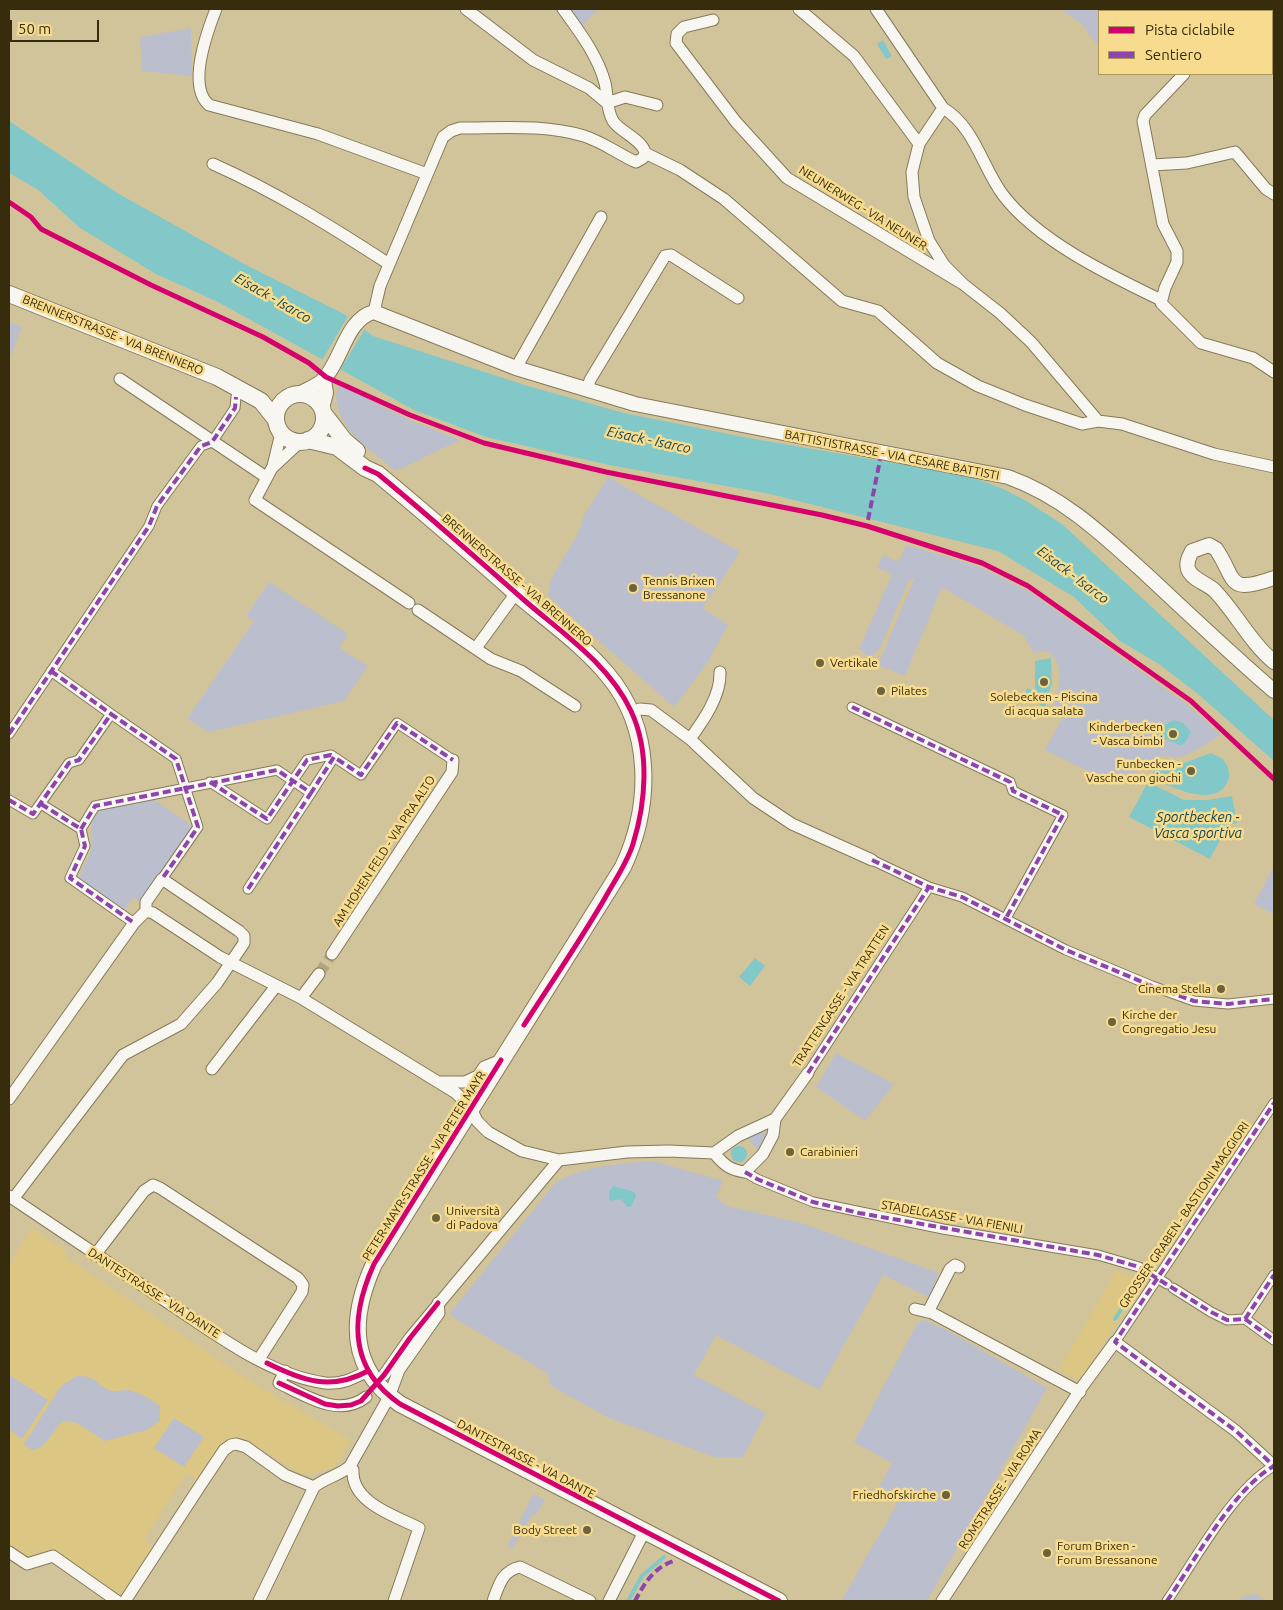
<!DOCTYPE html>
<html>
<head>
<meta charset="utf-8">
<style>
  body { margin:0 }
  #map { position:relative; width:1283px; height:1610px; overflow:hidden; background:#d2c49a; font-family:Ubuntu,sans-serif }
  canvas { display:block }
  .frame { position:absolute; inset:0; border:10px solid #372d0c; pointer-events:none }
  .legend { position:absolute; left:1098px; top:10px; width:175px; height:65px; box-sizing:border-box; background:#f7dc8f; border:1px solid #aa965b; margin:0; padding:6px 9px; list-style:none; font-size:15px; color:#372d0c }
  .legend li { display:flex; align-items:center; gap:10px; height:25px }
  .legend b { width:25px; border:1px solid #aa965b }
  .scale { position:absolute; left:10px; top:20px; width:89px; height:22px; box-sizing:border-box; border:2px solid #372d0c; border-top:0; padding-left:6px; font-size:15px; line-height:18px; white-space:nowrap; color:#372d0c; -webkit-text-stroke:4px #f7dc8f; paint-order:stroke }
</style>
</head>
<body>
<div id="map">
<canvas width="1283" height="1610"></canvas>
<div class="frame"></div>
<ul class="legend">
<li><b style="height:6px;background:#d6006c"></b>Pista ciclabile</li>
<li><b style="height:6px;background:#8e44ad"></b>Sentiero</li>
</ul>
<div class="scale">50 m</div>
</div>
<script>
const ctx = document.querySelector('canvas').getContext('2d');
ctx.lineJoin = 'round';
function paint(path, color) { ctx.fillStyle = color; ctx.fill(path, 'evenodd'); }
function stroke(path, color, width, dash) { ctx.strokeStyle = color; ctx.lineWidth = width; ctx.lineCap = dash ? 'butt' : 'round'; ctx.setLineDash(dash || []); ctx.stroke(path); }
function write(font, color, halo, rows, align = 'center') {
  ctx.font = font + ' Ubuntu,sans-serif'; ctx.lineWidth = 5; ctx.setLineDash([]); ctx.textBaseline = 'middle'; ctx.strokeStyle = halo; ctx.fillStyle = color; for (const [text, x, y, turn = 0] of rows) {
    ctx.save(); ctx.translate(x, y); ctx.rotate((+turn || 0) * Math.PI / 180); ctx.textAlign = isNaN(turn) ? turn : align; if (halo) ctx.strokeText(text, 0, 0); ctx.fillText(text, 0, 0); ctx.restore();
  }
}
const built = new Path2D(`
  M32,1228L64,1250L68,1259L256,1385L351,1440L334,1468L310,1474L299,1473L249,1441L240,1437L226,1439L198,1480L186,1473L144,1539L153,1549L125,1593L115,1595L60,1554L38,1552L28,1559L9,1546V1265Z
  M1116,1271L1144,1281L1080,1381L1059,1370Z`);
const green = new Path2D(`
  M554,9H598L575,33Z
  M1060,9H1241L1243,11H1099V47L1082,24Z
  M191,28L192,76L142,71L140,37Z
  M9,322L22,327L9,360Z
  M341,386L412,421L460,440L396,471C370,449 331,427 337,388Z
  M608,477L740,552L703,608L728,625L706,665L674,707L548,596L551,579L579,532L583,517Z
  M906,545L980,567L1030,592L1188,705L1221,735L1189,754L1180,757L1161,756L1148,763L1143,760L1135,776C1121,770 1110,773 1101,785L1092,780L1094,774L1045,750L1062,719L1051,711C1059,693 1067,664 1047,651L1034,653L1024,636L942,587L905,676L878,665L915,577L908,582L880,648L870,658L859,649L892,575L877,567L883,555L898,562ZM1169,722L1174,743L1156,736L1160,727Z
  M269,582L348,634L339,648L368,666L344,701L209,732L187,719L254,621L246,616Z
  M151,798L190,824L191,830L139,901L134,897L124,911L79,878L92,848L91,824L100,808Z
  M1274,866V914L1254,904Z
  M836,1053L894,1084L865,1121L816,1087Z
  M762,1131L767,1134L757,1149L747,1137Z
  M654,1161L723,1181L716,1197L727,1206L801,1223L939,1273L929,1297L883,1275L819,1390L716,1335L694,1375L766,1413L743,1457H715L657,1436L607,1417L550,1385L547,1373L456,1319L450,1313L556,1182C586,1166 620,1163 654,1161Z
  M925,1320L952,1333L1047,1388L927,1601H841L900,1499L879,1487L892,1463L854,1442L918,1322Z
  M9,1375L48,1400L22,1439L9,1429Z
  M77,1376C98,1376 95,1385 109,1390C116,1392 118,1391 124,1390C135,1389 153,1400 160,1406V1420L147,1430L105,1441L77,1423L64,1421C51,1430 49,1448 32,1450L24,1444L58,1391L64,1384Z
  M174,1418L204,1437L184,1467L154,1448Z
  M533,1494L545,1500L537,1514L532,1515L512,1549L507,1547Z
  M1257,1594L1265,1601H1239L1242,1597Z`);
const water = new Path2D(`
  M883,40L892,56L886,59L877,44Z
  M9,121L119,194L246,265L344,314L373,336L528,386L624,413L749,438L958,474C1003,485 1024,499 1062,524L1274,720V761L1198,694L1159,664L1120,641L1074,597L998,551L770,494L609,465L486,437L414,410L218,302L156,274L80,228L37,189L9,173Z
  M1051,658L1052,683L1045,708L1025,696L1027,688L1035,691V661Z
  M1174,720L1183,723L1191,732L1184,744L1180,745L1156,736L1160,727Z
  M1211,753L1223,759C1228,766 1231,773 1228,781C1216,810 1168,786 1151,777L1155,767L1161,762L1184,763Z
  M1148,782L1184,800H1208L1232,796L1237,823L1228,825L1210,859L1129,817Z
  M755,958L765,966L750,986L739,977Z
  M731 1154a8 8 0 1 1 16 0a8 8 0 1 1-16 0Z
  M614,1186L634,1192L636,1196L631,1207H628L620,1199L611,1201L609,1198V1191Z`);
const pier = new Path2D(`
  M348,316L366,327L339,372L321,362Z`);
const stream = new Path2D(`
  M1115,1319L1140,1280
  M628,1601L642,1576L664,1557`);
const minorTunnel = new Path2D(`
  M319,974L332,954`);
const pedestrian = new Path2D(`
  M51,671L111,714
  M852,707L1010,782L1013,791L1063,815L1006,918
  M9,734L149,526L157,506L201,446L212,442L235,408L236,397
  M210,782L267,819L307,760L331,755L334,757
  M9,800L33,814L69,763L79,760L111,714L176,759L198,827L162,879
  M41,804L81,829L85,846L70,878L134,923
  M81,829L95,806L277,770L311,793L334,757L361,775L397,723L453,760
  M872,860L929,887L962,897L1066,950L1152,986L1194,1001L1228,1004L1274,999
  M248,889L311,793
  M808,1073L929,887
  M745,1172L757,1179L813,1202L943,1229L1098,1255L1139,1267L1167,1284
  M1173,1288L1211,1312L1227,1320L1245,1319
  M1245,1319L1274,1275
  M1245,1319L1274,1340
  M1115,1342L1274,1103
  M1167,1601C1194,1562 1233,1489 1274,1466`);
const minor = new Path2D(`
  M216,9C207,32 187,86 209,105L318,134L427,174
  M466,9L533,60L589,88L607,103
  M563,9C579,31 598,56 605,83C608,96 606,109 613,121C620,132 643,140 645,153
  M799,9L854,56L919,144
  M876,9L943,108C975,127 982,167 1003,195C1038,241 1109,275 1161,300
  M1248,9V11
  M713,20L684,27L677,34L676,43L736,122L787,178L963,284
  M1272,45L1274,44
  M1184,74L1145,115L1143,121L1163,224L1177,251V262L1165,288L1161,303L1201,343L1253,358L1274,372
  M607,103L625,97L657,105
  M943,108L919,144L912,172L914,197L929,241L944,265L963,284L1000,313L1031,342L1098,421
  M645,153L680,170L724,199L842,301L878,311L937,363L978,386L1025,405L1082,424L1098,421L1122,424L1214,454L1274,467
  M213,164C276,192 332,227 389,264
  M1152,165L1187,163L1235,152L1266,189L1274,194
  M374,312L380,286L443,137L451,131L460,128C501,128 545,124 584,136C603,142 618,154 636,162L643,158L645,153
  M516,368L601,217
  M120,379L266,477
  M587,390L590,380L665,256L671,255L738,298
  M300,442L272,468L255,500L409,603
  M273,466L281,433
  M418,610L491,659L521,671L575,706
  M476,648L516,593
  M632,712L640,709L651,710L690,739L753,798L792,824L872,860
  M690,739C703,721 721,696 720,672
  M146,911L153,913L220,957L301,998L456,1093L471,1108L477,1121L488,1132L522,1151L559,1160L627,1152L669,1151L714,1153L738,1136L775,1119
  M332,954L452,772L453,760
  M301,998L319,974
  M212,1069L276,986
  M441,1082H465L478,1076L484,1067L501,1060
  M9,1099L134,923L146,911
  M714,1153C724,1165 730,1170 745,1172L763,1154L773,1135L775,1119L808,1073
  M9,1196C62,1232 116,1268 170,1304C216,1334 268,1375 325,1383C341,1385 354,1378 368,1371
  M13,1199L123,1055L181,1024L217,983L244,943V936L239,931L162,879L146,902V911
  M95,1255L144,1191L153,1185L160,1188L298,1278L303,1285L302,1292L259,1359
  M915,1309L932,1313L1080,1392
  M928,1312L950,1269L955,1265L959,1267
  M285,1371L279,1383C306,1396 339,1418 366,1397
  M384,1375L410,1338L559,1160
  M350,1466L353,1470C351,1503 396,1516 419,1528L394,1601
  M9,1552L27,1564L53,1556L117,1601
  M125,1601L202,1483L224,1450L231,1445L236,1444L246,1447L285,1475L314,1487
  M259,1601L314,1487C326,1477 339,1476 350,1466L389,1397L399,1370L439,1313L438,1303
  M493,1601C499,1585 502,1571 520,1567L590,1601
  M609,1601L644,1532
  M942,1601L1082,1387L1115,1342L1236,1431L1274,1466`);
const tertiary = new Path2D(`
  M301,393C308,389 319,385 324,379C342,360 346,319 374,312L516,368L635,404L1008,477C1064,497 1104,536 1147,575C1189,614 1231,654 1274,691
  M322,408L326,393L324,380
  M1274,578C1226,595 1237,580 1216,549L1209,545L1192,551C1189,557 1186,562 1188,569C1192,580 1207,583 1215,591C1236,613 1250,642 1274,662`);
const secondary = new Path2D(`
  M9,294L217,377L261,401L276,420
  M276 418a24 24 0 1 1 48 0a24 24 0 1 1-48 0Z
  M324,414L344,440L357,451
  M308,440L337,447L365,468L378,474C425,513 471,553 516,593C546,619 581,643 607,674C653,728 652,805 623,867L374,1264C350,1317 348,1368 400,1404L779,1601`);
const quiet = new Path2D(`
  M868,520L880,460
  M51,671L111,714
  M852,707L1010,782L1013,791L1063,815L1006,918
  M9,734L149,526L157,506L201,446L212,442L235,408L236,397
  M210,782L267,819L307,760L331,755L334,757
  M9,800L33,814L69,763L79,760L111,714L176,759L198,827L162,879
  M41,804L81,829L85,846L70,878L134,923
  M81,829L95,806L277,770L311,793L334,757L361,775L397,723L453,760
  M872,860L929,887L962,897L1066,950L1152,986L1194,1001L1228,1004L1274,999
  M248,889L311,793
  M808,1073L929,887
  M745,1172L757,1179L813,1202L859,1213L1098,1255L1139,1267L1211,1312L1227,1320L1245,1319
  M1245,1319L1274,1275
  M1245,1319L1274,1340
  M635,1601C644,1584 654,1567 674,1561
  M1167,1601C1194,1562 1233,1489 1274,1466L1236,1431L1115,1342L1274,1103`);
const cycleway = new Path2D(`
  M9,202L31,217L41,229L151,285L263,337L309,363L326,377L410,415L484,443L606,472L822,515L867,526L982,563L1028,586L1191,701L1274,779
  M365,468L378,474C428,515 476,558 524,600C562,633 609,664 631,711C650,751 646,802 633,844C627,863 615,880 605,898C580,941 551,983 524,1025
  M501,1060L374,1264C350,1317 348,1368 400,1404L779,1601
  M267,1363C303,1381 331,1391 368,1371
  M279,1383L325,1404L338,1406L351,1405L361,1401L384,1375L410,1338L438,1303`);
const markers = [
  [633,588,5,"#6d623e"],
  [820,663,5,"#6d623e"],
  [1044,682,5,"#6d623e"],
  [881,691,5,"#6d623e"],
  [1173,734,5,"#6d623e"],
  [1191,771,5,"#6d623e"],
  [1221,989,5,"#6d623e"],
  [1112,1022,5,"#6d623e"],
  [790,1152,5,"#6d623e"],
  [436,1218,5,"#6d623e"],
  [946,1495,5,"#6d623e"],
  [587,1530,5,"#6d623e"],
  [1047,1553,5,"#6d623e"]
];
const streetNames = [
  ["NEUNERWEG - VIA NEUNER",863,208,32],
  ["BRENNERSTRASSE - VIA BRENNERO",113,335,22],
  ["BATTISTISTRASSE - VIA CESARE BATTISTI",892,455,11],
  ["BRENNERSTRASSE - VIA BRENNERO",517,580,41],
  ["AM HOHEN FELD - VIA PRA ALTO",384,851,-57],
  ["TRATTENGASSE - VIA TRATTEN",841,996,-57],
  ["PETER-MAYR-STRASSE - VIA PETER MAYR",424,1166,-58],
  ["GROSSER GRABEN - BASTIONI MAGGIORI",1184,1215,-56],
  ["STADELGASSE - VIA FIENILI",952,1217,10],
  ["DANTESTRASSE - VIA DANTE",154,1293,33],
  ["DANTESTRASSE - VIA DANTE",526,1459,28],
  ["ROMSTRASSE - VIA ROMA",1000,1489,-57]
];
const poiNames = [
  ["Tennis Brixen",643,581],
  ["Bressanone",643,595],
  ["Vertikale",830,663],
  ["Pilates",891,691],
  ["Solebecken - Piscina",1044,697,"center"],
  ["di acqua salata",1044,711,"center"],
  ["Kinderbecken",1163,727,"right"],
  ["- Vasca bimbi",1163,741,"right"],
  ["Funbecken -",1181,764,"right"],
  ["Vasche con giochi",1181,778,"right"],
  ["Cinema Stella",1211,989,"right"],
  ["Kirche der",1122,1015],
  ["Congregatio Jesu",1122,1029],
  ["Carabinieri",800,1152],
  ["Università",446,1211],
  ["di Padova",446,1225],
  ["Friedhofskirche",936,1495,"right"],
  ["Body Street",577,1530,"right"],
  ["Forum Brixen -",1057,1546],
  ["Forum Bressanone",1057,1560]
];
const waterNames = [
  ["Eisack - Isarco",273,298,30],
  ["Eisack - Isarco",649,440,12],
  ["Eisack - Isarco",1073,575,37],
  ["Sportbecken -",1198,817],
  ["Vasca sportiva",1198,833]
];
paint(built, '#dcc684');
paint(green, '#babecd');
paint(water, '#82c8c9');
paint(pier, '#d2c49a');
stroke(stream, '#82c8c9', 4);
stroke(minorTunnel, '#b3a67e', 11, [11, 5.5]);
stroke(pedestrian, '#847a5b', 11);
stroke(minor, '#847a5b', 13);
stroke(tertiary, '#847a5b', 16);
stroke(secondary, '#847a5b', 18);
stroke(pedestrian, '#f8f6f0', 9);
stroke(minor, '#f8f6f0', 11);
stroke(tertiary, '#f8f6f0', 14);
stroke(secondary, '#f8f6f0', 16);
stroke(quiet, '#8e44ad', 4, [8, 4]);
stroke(cycleway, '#d6006c', 5);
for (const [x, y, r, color] of markers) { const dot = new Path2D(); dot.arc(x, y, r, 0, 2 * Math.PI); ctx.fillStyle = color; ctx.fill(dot); stroke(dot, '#f7dc8f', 2); }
write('12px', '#372d0c', '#f7dc8f', streetNames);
write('12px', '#372d0c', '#f7dc8f', poiNames, 'left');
write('italic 14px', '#16464e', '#f7dc8f', waterNames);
</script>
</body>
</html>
